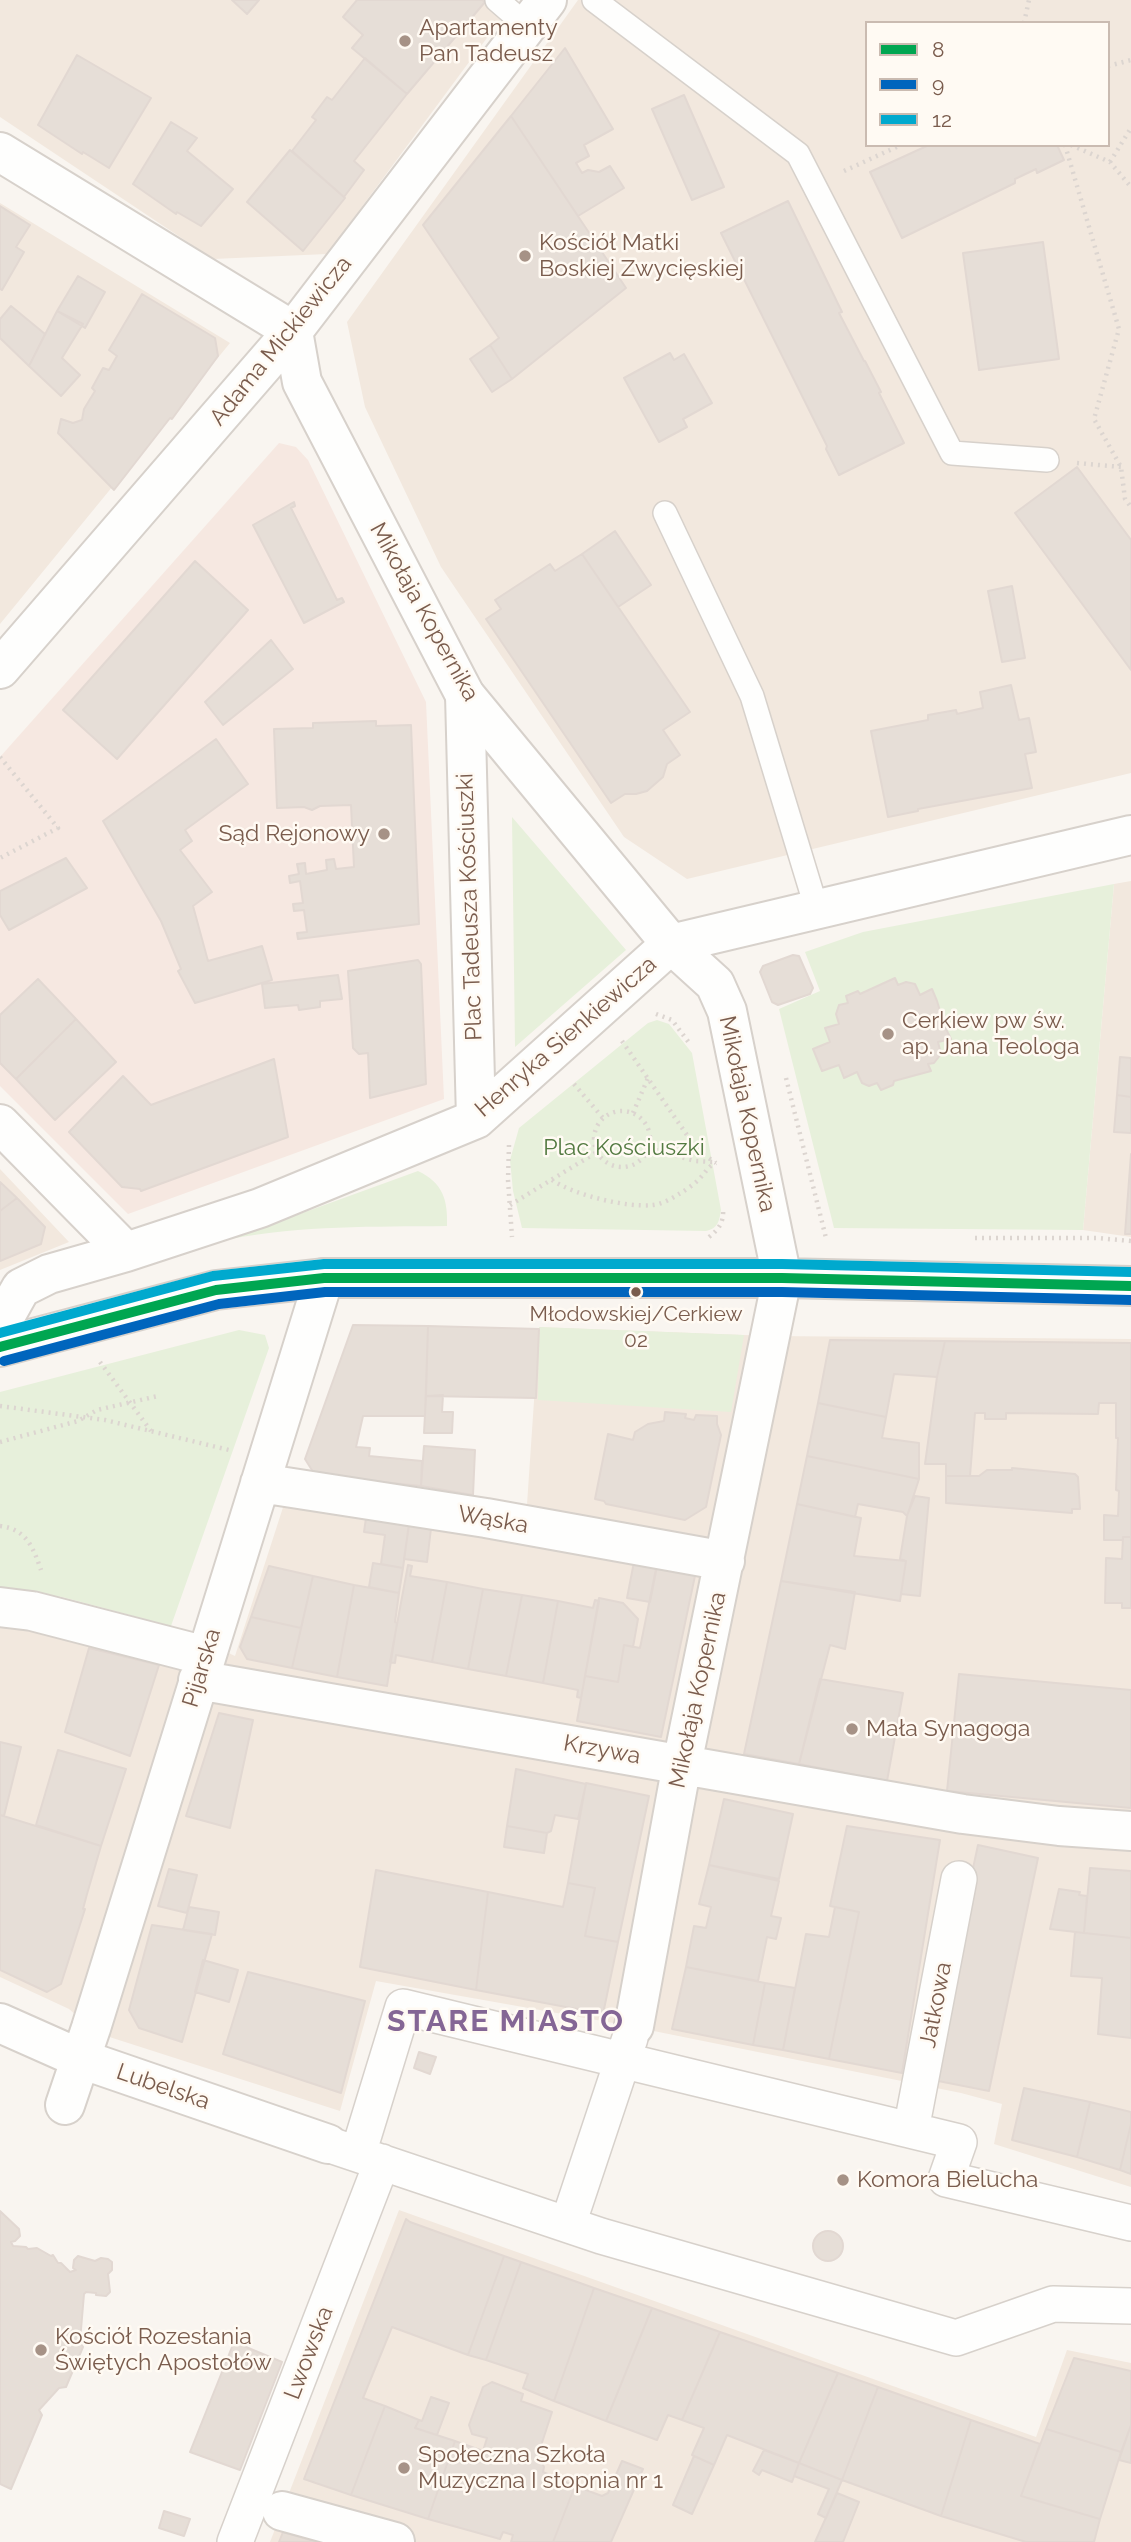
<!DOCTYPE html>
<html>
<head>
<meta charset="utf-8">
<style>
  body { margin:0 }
  #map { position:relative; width:1131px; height:2542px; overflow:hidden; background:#f9f5f0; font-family:Raleway,sans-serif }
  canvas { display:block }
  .legend { position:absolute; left:865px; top:21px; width:245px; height:126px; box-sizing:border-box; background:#fffaf3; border:2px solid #cabbb1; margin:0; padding:9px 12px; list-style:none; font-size:21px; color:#7a5c4d }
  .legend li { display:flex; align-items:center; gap:14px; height:35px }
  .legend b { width:35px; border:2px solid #cabbb1 }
</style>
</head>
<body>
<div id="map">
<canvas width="1131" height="2542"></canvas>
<ul class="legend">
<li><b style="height:9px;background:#00a651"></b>8</li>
<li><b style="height:9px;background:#0065bd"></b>9</li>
<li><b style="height:9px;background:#00a9ce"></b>12</li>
</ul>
</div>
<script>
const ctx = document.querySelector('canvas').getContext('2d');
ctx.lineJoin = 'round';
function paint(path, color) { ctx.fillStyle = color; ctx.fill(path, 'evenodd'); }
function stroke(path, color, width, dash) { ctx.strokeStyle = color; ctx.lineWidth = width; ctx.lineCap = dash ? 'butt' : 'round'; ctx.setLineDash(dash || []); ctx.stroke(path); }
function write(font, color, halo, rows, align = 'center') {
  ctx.font = font + ' Raleway,sans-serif'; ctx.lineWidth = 5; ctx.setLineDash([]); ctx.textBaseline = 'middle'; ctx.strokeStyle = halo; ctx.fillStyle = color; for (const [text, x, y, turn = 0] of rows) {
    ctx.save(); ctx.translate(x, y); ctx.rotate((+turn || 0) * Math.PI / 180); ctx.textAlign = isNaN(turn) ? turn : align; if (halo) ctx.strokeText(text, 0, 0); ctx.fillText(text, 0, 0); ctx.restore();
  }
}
const residential = new Path2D(`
  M0,0H515L327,254L213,259L0,117Z
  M578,0H1131V773L687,879L624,837L441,567L365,407L347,322ZM867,23H1108V145H867Z
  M0,203L230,343L0,624Z
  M1131,881V1237L1083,1230L1114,884Z
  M0,1169L69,1242L0,1270Z
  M539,1327L770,1336L1131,1339V2187L994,2144L1002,2104L961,2093L619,2024L376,1981L340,2111L97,2033L69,2009L0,1977V1586L62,1597L171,1626L235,1656L287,1495L525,1534Z
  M399,2210L1036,2437L1067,2350L1131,2363V2542H270Z`);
const commercial = new Path2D(`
  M279,443L296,447L308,460L426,702L444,1099L128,1214L0,1086V757Z`);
const green = new Path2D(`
  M512,817L626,950L515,1047Z
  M1114,884L1083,1230L834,1228L779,1009L820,991L805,952L863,932Z
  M657,1020L669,1024L692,1053L721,1210C719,1222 718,1228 706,1231L522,1228L513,1191L510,1160L519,1128L648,1023Z
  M418,1171C443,1183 448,1200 447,1226C374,1227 302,1225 231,1239Z
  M539,1327L744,1335L731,1412L538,1400Z
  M239,1330L265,1335L269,1348L171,1626L62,1597L0,1591V1392Z`);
const building = new Path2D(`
  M232,0H259L247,14Z
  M357,0H482L485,2L407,94L352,48L363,35L343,17Z
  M565,48L613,129L584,145L589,156L576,163L582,173L588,170L599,172L610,166L624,188L578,216L511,116Z
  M77,55L151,98L109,168L83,152L82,154L38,125Z
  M365,58L407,94L354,161L364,170L344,197L292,151L316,120L312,117L327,97L332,100Z
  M684,95L724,187L692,200L652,109Z
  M511,116L626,288L512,379L490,345L499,338L423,225Z
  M171,122L197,138L187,151L233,189L201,226L177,212L176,214L133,184Z
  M929,145H1057L1064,160L1037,173L1036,169L1015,179V183L902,238L870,172Z
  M290,150L345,198L303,251L247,202Z
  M788,201L842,312L839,313L864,361H865L881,392L879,393L904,443L839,475L826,449L827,446L721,233Z
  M0,206L30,225L16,247L24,252L2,290L0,289Z
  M1043,242L1059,359L979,370L963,253Z
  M78,276L105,292L85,328L57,311Z
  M142,294L215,338L218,356L172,419L170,418L114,490L58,433L61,419L73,423L82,420L84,409L95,391L92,388L103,368L109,370L117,356L109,350Z
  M11,306L45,334L29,366L0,338V319Z
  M57,311L83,324L62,358L80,375L61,396L29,366Z
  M490,345L512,379L492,392L470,359Z
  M670,353L674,360L684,354L712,403L683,419L687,427L659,442L624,378Z
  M1077,467L1131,540V670L1015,513Z
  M294,502L295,506L291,508L337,600L342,598L344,602L304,623L253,525Z
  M615,531L651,585L618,607L582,554Z
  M582,554L690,712L663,730L680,755L667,764L663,777L647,791L636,794H625L611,803L486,619L501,609L495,600L550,564L555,571Z
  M195,561L248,610L117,759L63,710Z
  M1012,586L1025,658L1002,662L988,591Z
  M271,640L293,669L223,725L205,702Z
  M1011,685L1019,720L1029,718L1036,752L1025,754L1032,788L918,809V811L888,817L871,731L928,720V715L956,710L957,714L983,708L980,692Z
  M376,721V726L411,725L419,924L298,939L297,933L307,932L304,910L294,911L293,904L303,903L300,881L290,883L289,876L299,874L297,864L305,863L306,874L327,870L326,860L334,859L336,869L354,867L351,805L320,806L312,810L304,807L277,808L274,729L313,728V723Z
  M216,739L248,784L185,830L192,841L180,850L212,892L193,906L208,961L262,946L272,980L195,1003L178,971L181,969L161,921L103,821Z
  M66,858L87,888L9,930L0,915V891Z
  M793,955L799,956L813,988L810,994L778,1005L772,1002L760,972L763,966Z
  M418,960L421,964L426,1084L370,1098L368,1053L359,1054L353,1048L348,971Z
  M338,975L342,999L320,1001V1007L299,1010L298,1005L265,1008L262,984Z
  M895,978L898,985L906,982L915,984L920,995L932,989L937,1001L945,1027L951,1039L938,1042L941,1054L934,1063L928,1064L931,1071L894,1081L893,1085L881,1090L877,1083L869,1086L862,1083L857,1072L844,1078L839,1065L822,1071L813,1049L830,1042L825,1028L839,1024L836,1014L839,1005L848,1003L846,996L858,991L860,994Z
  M38,979L76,1019L16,1079L0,1063V1015Z
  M76,1019L116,1062L55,1120L16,1079Z
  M1120,1057L1131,1058V1097L1117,1095Z
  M274,1059L288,1137L141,1191L140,1189L122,1187L69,1132L123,1076L151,1105Z
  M1117,1095L1131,1097V1133L1114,1132Z
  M1131,1154V1234H1125Z
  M0,1182L17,1198L0,1211Z
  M17,1198L45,1227L41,1244L0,1261V1211Z
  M353,1325L428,1326L425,1416H363L356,1447L370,1448L369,1456L422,1461L421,1486L315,1475L305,1459Z
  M428,1326L539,1329L536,1398L426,1396Z
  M830,1340L945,1341L937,1377L894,1374L886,1417L818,1403Z
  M945,1341L1131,1343V1537H1123V1540H1104V1515L1118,1516L1119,1491L1116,1490L1118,1438H1116V1403H1099L1098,1414L1006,1413V1419H985V1413H975L970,1476H946V1464H925L937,1377Z
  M443,1395L442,1412H453L452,1433H424L426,1396Z
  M818,1403L886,1417L882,1438L919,1443V1479L807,1456Z
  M665,1412L686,1414L685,1418L694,1420L696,1415L717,1416V1424L721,1435L706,1507L685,1520L606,1504L604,1501L595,1499L608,1434L633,1440L635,1432L648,1424L664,1421Z
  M424,1446L475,1450L473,1495L421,1486Z
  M807,1456L919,1479L907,1516L903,1512L858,1504L855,1517L797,1504Z
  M1012,1468L1075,1474L1078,1477L1080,1509H1072V1513L946,1503V1476H979L987,1470H1012Z
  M915,1496L929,1498L920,1596L901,1594L906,1561L900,1559L907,1516Z
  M797,1504L861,1518L854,1556L906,1561L900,1601L781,1581Z
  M367,1511L410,1516L403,1568L381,1564L385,1535L364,1532Z
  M410,1518L432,1520L427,1562L404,1559Z
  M1123,1537H1131V1608H1122V1603H1105L1106,1558L1122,1559Z
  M634,1562L657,1566L650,1602L627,1598Z
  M373,1563L403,1568L399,1593L369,1587Z
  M657,1564L696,1571L661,1737L577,1721L585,1676L618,1682L624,1645L640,1648Z
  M408,1565L412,1566L410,1576L447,1582L432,1662L396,1655L395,1663L390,1662Z
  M269,1566L313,1576L301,1628L251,1617Z
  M313,1576L354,1585L337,1677L292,1668Z
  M781,1581L855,1592L845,1649L830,1645L799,1764L744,1754Z
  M447,1582L483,1589L468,1669L432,1662Z
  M354,1585L399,1593L395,1622L397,1623L387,1686L337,1677Z
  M483,1589L522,1595L506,1676L468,1669Z
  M522,1595L558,1601L543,1683L506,1676Z
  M599,1598L623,1603L638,1619L633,1647L624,1645L618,1682L585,1676Z
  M595,1600L599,1601L581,1698L577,1697L578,1690L543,1683L558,1601L593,1608Z
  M251,1617L301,1628L292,1668L247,1659L240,1647Z
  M89,1648L159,1665L130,1756L65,1732Z
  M959,1674L1131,1690V1808L947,1791Z
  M820,1679L903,1693L887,1781L799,1764Z
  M219,1713L253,1720L230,1828L186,1816Z
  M0,1742L21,1747L4,1816L0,1815Z
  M58,1750L126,1769L101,1846L36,1825Z
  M516,1769L586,1784L578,1819L555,1815L551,1831L547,1833L507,1826Z
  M586,1783L649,1796L618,1942L585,1936L595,1888L568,1883Z
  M724,1799L793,1814L779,1879L709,1865Z
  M0,1815L101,1846L87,1894L83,1909H85L61,1984L47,1992L0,1970Z
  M507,1826L547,1833L544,1853L504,1847Z
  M847,1826L940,1840L902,2073L829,2059L859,1912L830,1906Z
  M978,1845L1038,1858L989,2091L928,2079Z
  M709,1865L779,1881L771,1916L781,1918L776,1939L767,1937L758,1981L686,1967L694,1926L706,1928L711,1907L699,1904Z
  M1090,1868L1131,1871V1938L1084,1933Z
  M169,1869L197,1875L187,1913L158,1906Z
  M376,1870L488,1892L476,1990L360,1967Z
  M568,1883L595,1888L585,1936L618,1942L603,2014L476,1990L488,1892L563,1907Z
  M1059,1889L1080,1892L1079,1895L1087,1896L1084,1933L1050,1929Z
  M189,1907L219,1912L215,1935L183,1930Z
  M835,1907L859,1912L829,2059L783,2050L806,1934L829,1937Z
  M152,1925L212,1934L182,2042L139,2028L129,2010Z
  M1075,1932L1131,1938V2038L1098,2034L1102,1978L1071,1976Z
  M203,1960L238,1970L229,2002L195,1992Z
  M686,1967L765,1983L753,2045L672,2029Z
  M248,1972L365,2001L341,2093L223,2054Z
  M765,1983L795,1988L783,2050L753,2045Z
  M419,2052L436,2057L430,2074L414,2068Z
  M1024,2088L1090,2102L1077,2157L1012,2140Z
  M1090,2102L1131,2112V2124L1120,2170L1077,2157Z
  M1131,2124V2174L1120,2170Z
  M0,2211L19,2229L20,2236L15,2241L11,2242L13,2246L26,2247L28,2249L37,2248L51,2256L53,2255L58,2263H61L70,2272L76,2270L73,2268L74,2260L78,2256L95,2261L101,2258L108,2259L112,2262V2270L108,2274L110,2292L106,2296L96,2295V2293L86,2292L84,2294L80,2341L83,2347L66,2387L59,2388L39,2410L42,2415L11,2489L0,2484Z
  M406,2219L410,2222L504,2256L468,2355L392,2327L363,2398L385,2406L351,2495L304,2479Z
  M813 2246a15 15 0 1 1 30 0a15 15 0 1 1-30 0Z
  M504,2256L521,2262L486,2360L468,2355Z
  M521,2262L594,2288L554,2401L523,2388L528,2374L486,2360Z
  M594,2288L652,2308L606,2421L554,2401Z
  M652,2308L720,2332L682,2420L668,2415L657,2440L606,2421Z
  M720,2332L838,2373L799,2463L727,2435L714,2465L692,2455L704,2428L682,2420Z
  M234,2342L282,2362L240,2470L190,2452Z
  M1074,2358L1131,2371V2425L1121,2452L1046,2429Z
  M838,2373L878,2387L842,2480L799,2463Z
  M492,2382L523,2394L521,2401L552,2412L537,2458L540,2459L544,2467L543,2472L575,2486L553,2542H511L513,2535L503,2532L500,2539L428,2519L455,2441L483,2451L487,2438L472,2434L469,2425L483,2387Z
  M878,2387L971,2420L941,2516L842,2480Z
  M431,2397L449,2403L437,2435L415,2428L419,2420L422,2421Z
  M385,2406L419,2420L415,2428L455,2441L428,2519L351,2495Z
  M971,2420L1040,2444L1021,2496L1100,2519L1094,2542H1026L941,2516Z
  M1131,2425V2463L1119,2460Z
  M1046,2429L1121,2452L1100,2519L1021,2496Z
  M764,2450L799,2463L792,2482L762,2470L759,2475L753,2471Z
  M694,2456L714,2465L692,2514L673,2505Z
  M622,2461L643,2469L611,2542H553L575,2486L602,2496L608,2493Z
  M799,2463L842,2480L826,2518L818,2514L829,2489L794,2476Z
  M837,2493L859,2502L843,2542H815Z
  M164,2511L190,2519L184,2536L159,2528Z
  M283,2532L317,2542H279Z`);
const path = new Path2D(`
  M1024,23L1029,0
  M1108,66L1131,60
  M1065,145L1119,329L1094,419L1121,467L1125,499L1131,507
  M1071,145L1110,162L1131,187
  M1110,162L1131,128
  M844,171L901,145
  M1077,463L1121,467
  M0,757L58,828L0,858
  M656,1014L672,1020L690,1044
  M622,1041L698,1151L716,1163
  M786,1078L826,1238
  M574,1084L603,1118
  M594 1139a28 28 0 1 1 56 0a28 28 0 1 1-56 0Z
  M633,1113L648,1078
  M509,1145L508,1180L512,1237
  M649,1148L695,1161L713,1162
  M552,1180C574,1195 627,1208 653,1205C662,1204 671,1199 679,1194C686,1190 695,1184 701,1177C707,1171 707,1167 716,1163
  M510,1205L597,1152
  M709,1237C719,1229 724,1222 723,1209
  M975,1238H1097L1131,1241
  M100,1362L151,1431
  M0,1406L105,1420L229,1450
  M0,1442L78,1421L97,1410L158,1396
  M0,1526C26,1529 33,1547 41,1570`);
const service = new Path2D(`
  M497,0L527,26
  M594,0L798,154L952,453L1047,460
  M665,513L752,696L817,910`);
const pedestrian = new Path2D(`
  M911,2130L959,1879
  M336,2147L601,2236L956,2338L1053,2304L1131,2306
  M358,2154L403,2007L959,2142L946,2179L1131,2223
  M568,2224L630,2038
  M235,2542L382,2162`);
const minor = new Path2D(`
  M0,152L293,331
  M465,695L476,1119
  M0,1124L126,1252
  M0,1331L7,1313L21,1288L49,1274L126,1252L260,1208L476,1119L671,944
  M260,1483L486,1518L725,1561
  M0,1607L32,1611L206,1656
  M198,1680L963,1814L1059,1826L1131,1831
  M0,2023L81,2059L328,2144
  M634,2026L682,1764L782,1278
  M65,2105L91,2028L324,1278
  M282,2511L395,2542`);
const tertiary = new Path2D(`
  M293,331L302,382L465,695L671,944L715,984L727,1011L782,1278
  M0,669L293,331L547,0
  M671,944L1131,835
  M0,1347L216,1290L324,1278H782L1131,1286`);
const bus1 = new Path2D(`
  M0,1347L216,1290L324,1278H782L1131,1286`);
const bus2 = new Path2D(`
  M4,1361L219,1304L325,1292H782L1131,1300`);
const bus3 = new Path2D(`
  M0,1333L213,1276L324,1264H782L1131,1272`);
const markers = [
  [405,41,7,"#a69286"],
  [525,256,7,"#a69286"],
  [384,834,7,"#a69286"],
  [888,1034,7,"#a69286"],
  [636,1292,6,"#7a5c4d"],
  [852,1729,7,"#a69286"],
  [843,2180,7,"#a69286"],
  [41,2350,7,"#a69286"],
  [404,2468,7,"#a69286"]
];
const busNames = [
  ["Młodowskiej/Cerkiew",636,1315],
  ["02",636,1341]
];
const poiNames = [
  ["Apartamenty",419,28],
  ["Pan Tadeusz",419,54],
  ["Kościół Matki",539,243],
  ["Boskiej Zwycięskiej",539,269],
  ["Sąd Rejonowy",370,834,"right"],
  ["Cerkiew pw św.",902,1021],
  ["ap. Jana Teologa",902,1047],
  ["Mała Synagoga",866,1729],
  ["Komora Bielucha",857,2180],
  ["Kościół Rozesłania",55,2337],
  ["Świętych Apostołów",55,2363],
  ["Społeczna Szkoła",418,2455],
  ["Muzyczna I stopnia nr 1",418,2481]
];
const streetNames = [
  ["Adama Mickiewicza",281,341,-51],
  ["Mikołaja Kopernika",424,612,61],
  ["Plac Tadeusza Kościuszki",470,907,-92],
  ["Henryka Sienkiewicza",566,1037,-41],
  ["Mikołaja Kopernika",747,1114,78],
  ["Wąska",493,1520,10],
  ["Pijarska",202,1668,-73],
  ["Mikołaja Kopernika",698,1690,-78],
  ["Krzywa",602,1750,10],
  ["Jatkowa",936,2005,-79],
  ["Lubelska",163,2087,19],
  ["Lwowska",309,2353,-69]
];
const parkNames = [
  ["Plac Kościuszki",624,1148]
];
const districtNames = [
  ["STARE MIASTO",506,2022]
];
paint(residential, '#f2e8de');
paint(commercial, '#f6e8e1');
paint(green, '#e7f0db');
paint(building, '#e6ded7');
stroke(building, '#e2d8d2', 2);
stroke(service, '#d7d1cb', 26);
stroke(pedestrian, '#d7d1cb', 38);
stroke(minor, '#d7d1cb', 42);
stroke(tertiary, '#d7d1cb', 42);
stroke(path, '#dcd5d0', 4.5, [2, 5]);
stroke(service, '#fefefd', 23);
stroke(pedestrian, '#fefefd', 35);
stroke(minor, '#fefefd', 38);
stroke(tertiary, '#fefefd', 38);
stroke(bus1, '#00a651', 10);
stroke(bus2, '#0065bd', 10);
stroke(bus3, '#00a9ce', 10);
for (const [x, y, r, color] of markers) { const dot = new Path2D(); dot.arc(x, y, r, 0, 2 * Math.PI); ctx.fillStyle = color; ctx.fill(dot); stroke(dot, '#fffaf3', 2.5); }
write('21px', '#7a5c4d', '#fffaf3', busNames);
write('23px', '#7a5c4d', '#fffaf3', poiNames, 'left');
write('23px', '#7a5c4d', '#fffaf3', streetNames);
write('23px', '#537a41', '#fffaf3', parkNames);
ctx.letterSpacing = '2px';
write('bold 30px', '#846695', '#fffaf3', districtNames);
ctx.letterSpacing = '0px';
</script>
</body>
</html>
